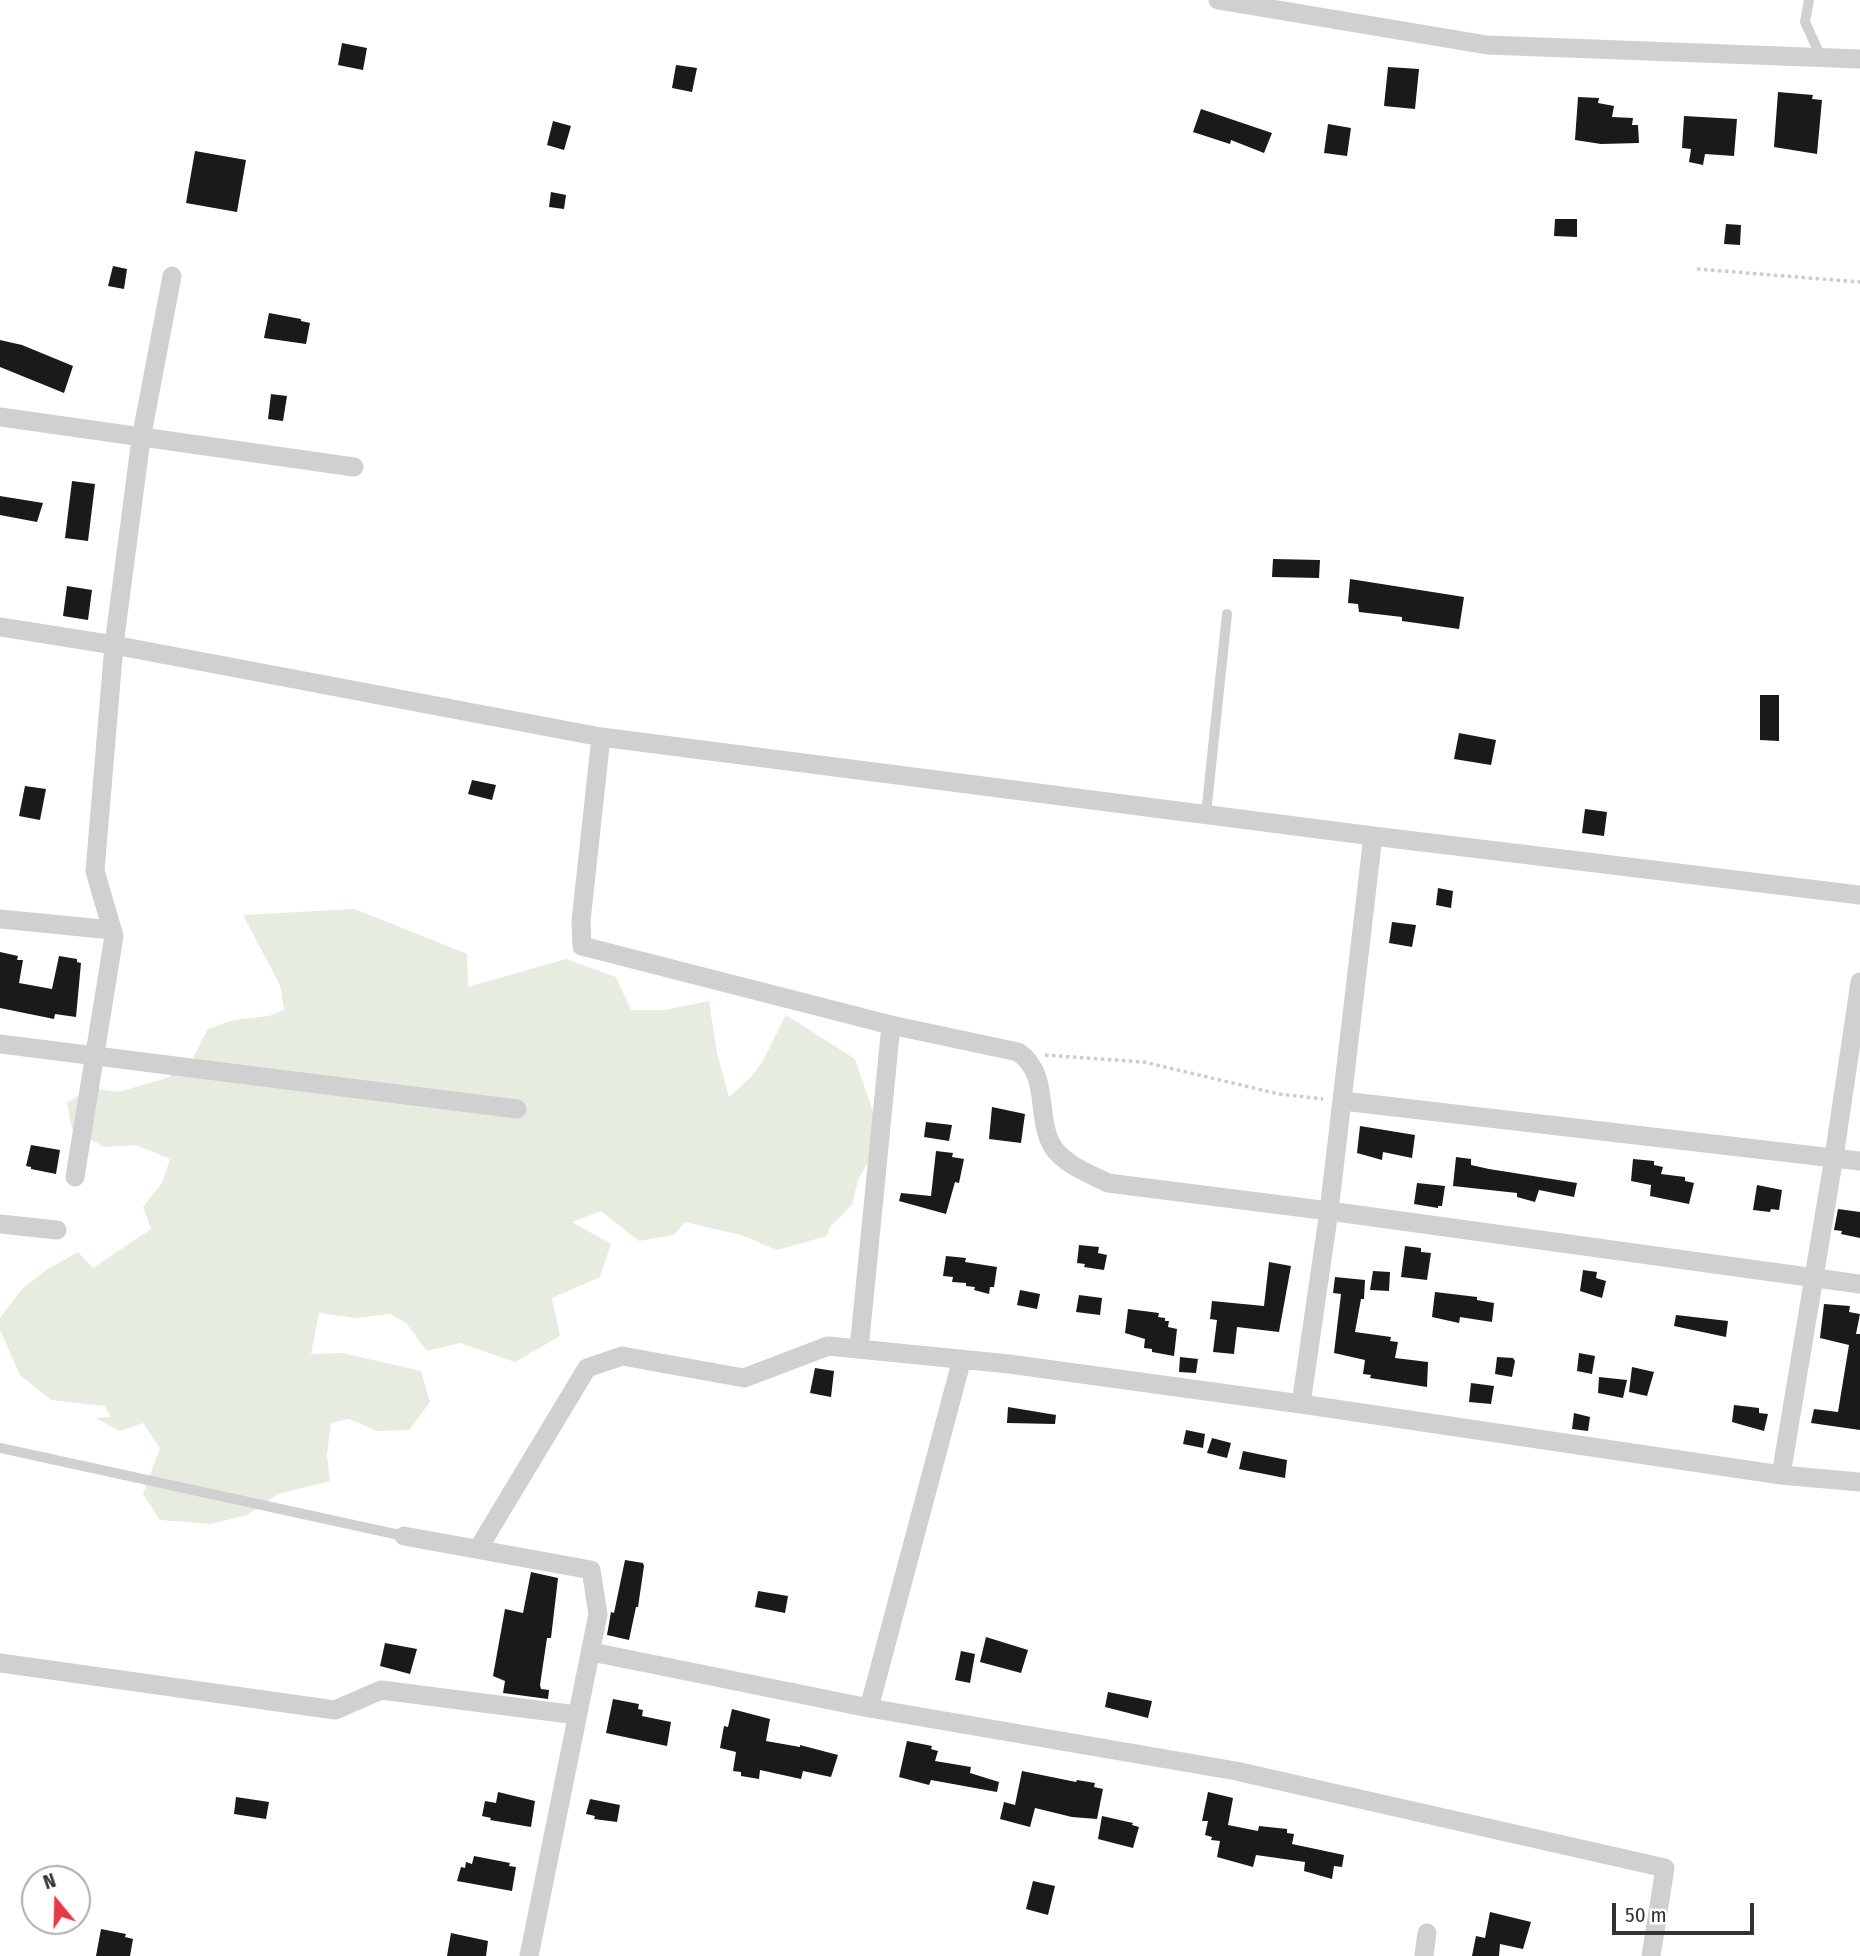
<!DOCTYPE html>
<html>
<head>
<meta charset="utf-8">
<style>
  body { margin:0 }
  #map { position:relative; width:1860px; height:1956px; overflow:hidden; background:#fff; font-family:"Fira Sans Condensed",sans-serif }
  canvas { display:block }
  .north { position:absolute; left:21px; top:1865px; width:70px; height:70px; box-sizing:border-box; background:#fff; border:2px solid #adadad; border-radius:50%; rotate:341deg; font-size:19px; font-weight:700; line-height:28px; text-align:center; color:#333 }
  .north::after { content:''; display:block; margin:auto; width:24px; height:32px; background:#e63946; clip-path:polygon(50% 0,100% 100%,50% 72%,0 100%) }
  .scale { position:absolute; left:1612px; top:1903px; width:142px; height:32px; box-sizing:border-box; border:4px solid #333; border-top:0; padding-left:9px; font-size:21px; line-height:24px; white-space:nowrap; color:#333; -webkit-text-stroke:5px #fff; paint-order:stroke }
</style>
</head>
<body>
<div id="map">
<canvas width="1860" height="1956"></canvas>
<div class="north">N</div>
<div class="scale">50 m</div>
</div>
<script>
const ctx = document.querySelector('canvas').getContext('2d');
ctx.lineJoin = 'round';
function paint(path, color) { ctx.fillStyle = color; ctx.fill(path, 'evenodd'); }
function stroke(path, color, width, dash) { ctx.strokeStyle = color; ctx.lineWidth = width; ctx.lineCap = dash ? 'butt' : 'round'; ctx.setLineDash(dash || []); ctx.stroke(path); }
const green = new Path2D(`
  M355,909L467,954L468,987L566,959L616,977L631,1010H665L709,1001L717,1053L729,1097L751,1077L763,1061L786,1015L855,1059L873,1112L874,1152L858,1180L852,1205L830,1227L827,1236L777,1250L741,1235L685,1222L674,1235L639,1241L601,1211L572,1222L611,1244L600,1277L552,1298L560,1336L515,1362L460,1343L427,1351L406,1323L390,1314L356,1318L319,1313L311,1354L342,1353L421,1371L430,1402L409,1430L377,1431L349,1419L331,1423L327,1455L330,1481L278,1494L247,1515L211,1524L160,1520L143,1494L160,1448L143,1423L120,1431L96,1418L111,1417L105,1406L51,1400L20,1375L0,1330V1318L22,1289L48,1269L78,1252L93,1268L151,1229L143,1207L162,1183L170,1159L136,1145L104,1147L72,1129L67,1103L91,1088L118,1092L164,1079L189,1066L208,1029L234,1020L269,1016L284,1010L280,985L243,915Z`);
const building = new Path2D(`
  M342,43L367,48L363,70L338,65Z
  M676,65L697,68L692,92L672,88Z
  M1388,67L1419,69L1415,109L1384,106Z
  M1778,92L1813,95L1812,99L1822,100L1817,154L1774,147Z
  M1578,97L1599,98L1598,103L1614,106L1612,117L1633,118L1632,125H1638L1639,143L1601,144L1575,140Z
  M1201,109L1272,133L1264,153L1231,140L1230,144L1193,132Z
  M1684,116L1737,119L1734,156L1705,154L1703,165L1689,162L1691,149L1682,148Z
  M553,121L571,126L564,150L547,145Z
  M1328,124L1351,128L1347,156L1324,153Z
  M195,151L246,160L237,212L186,203Z
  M551,192L566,195L564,209L549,207Z
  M1555,219H1577V237L1554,236Z
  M1726,224L1741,225L1740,245L1724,244Z
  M113,266L127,269L124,289L108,286Z
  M269,313L301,319V321L310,323L306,344L264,338Z
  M0,340L22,345L73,366L64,393L0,367Z
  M271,394L287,396L283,421L268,419Z
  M72,481L95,484L88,541L65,538Z
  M0,496L43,503L37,522L0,515Z
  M1273,559L1320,560L1319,578L1272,577Z
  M1350,579L1464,597L1459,629L1402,621V617L1359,612L1358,604L1348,603Z
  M67,586L92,590L88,620L63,616Z
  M1760,695H1779V741L1760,740Z
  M1459,733L1496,740L1491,765L1454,759Z
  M472,780L496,785L492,800L468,794Z
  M25,786L46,789L40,820L19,816Z
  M1585,809L1607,812L1604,836L1582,833Z
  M1438,888L1453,891L1451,908L1436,905Z
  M1392,922L1416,925L1412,947L1389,943Z
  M0,952L18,956L17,960H23L19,983L52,989L59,956L77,959V962L81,963L76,1017L55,1014L54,1019L0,1008Z
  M992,1107L1025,1114L1021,1143L989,1139Z
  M926,1122L952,1125L949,1141L924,1137Z
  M1360,1126L1415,1135L1412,1158L1383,1152L1382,1160L1357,1153Z
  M31,1145L60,1150L56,1174L31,1169V1167L26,1166Z
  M936,1151L953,1153L952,1157L964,1159L959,1183L955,1182L946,1214L899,1201L901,1193L931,1196Z
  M1456,1157L1471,1159V1165L1489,1169L1577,1183L1574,1197L1539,1190L1535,1202L1517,1197V1193L1453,1186Z
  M1633,1159L1654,1161V1165L1663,1167L1661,1174L1685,1177V1181L1694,1183L1689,1204L1650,1196L1651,1185L1631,1181Z
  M1417,1183L1445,1186L1442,1206H1438V1208L1414,1204Z
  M1757,1185L1782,1190L1779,1210L1771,1209L1770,1212L1753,1210Z
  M1838,1209L1860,1212V1238L1841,1234L1842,1231L1834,1230Z
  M1079,1245L1099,1247L1098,1253L1107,1255L1104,1270L1084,1267L1085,1264L1077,1263Z
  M1405,1246L1421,1248V1252L1431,1253L1427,1280L1401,1277Z
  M946,1256L966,1258L965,1262L997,1267L994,1287H990L989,1294L974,1290L975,1287L966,1286V1283L952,1282L953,1277L943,1276Z
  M1269,1262L1291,1266L1279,1332L1237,1327L1234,1354L1213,1352L1217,1320L1210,1319L1212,1301L1264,1306Z
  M1583,1270L1597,1272L1596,1278L1606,1281L1602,1298L1580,1291Z
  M1373,1271L1390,1272L1389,1291L1370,1290Z
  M1335,1277L1365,1280L1364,1299H1361L1355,1332L1391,1337L1390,1341L1398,1342L1395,1358L1428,1362L1427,1387L1370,1378L1371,1375L1363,1374L1365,1360L1334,1353L1341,1294L1333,1293Z
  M1020,1290L1040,1294L1037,1309L1017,1305Z
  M1435,1292L1477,1297V1300L1494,1303L1492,1322L1460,1317L1459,1323L1432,1317Z
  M1079,1295L1102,1298L1100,1315L1076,1312Z
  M1824,1304L1850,1306L1849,1312L1860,1314L1856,1334H1860V1430L1811,1423L1814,1409L1838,1412L1849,1345L1820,1338Z
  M1128,1309L1159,1313L1158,1317L1165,1318V1321H1169L1168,1327L1177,1329L1174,1356L1152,1352V1349L1144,1348L1145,1339L1125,1333Z
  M1676,1315L1728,1321L1726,1337L1674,1326Z
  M1579,1353L1595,1356L1592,1374L1577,1371Z
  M1180,1357L1198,1359L1196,1373L1179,1372Z
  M1497,1357L1513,1358L1515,1361L1512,1377L1495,1374Z
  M1632,1367L1654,1372L1647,1396L1629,1392Z
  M815,1368L834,1371L831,1397L810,1393Z
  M1599,1377L1627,1380L1623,1398L1598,1393Z
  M1471,1383L1494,1386L1491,1404L1469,1402Z
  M1734,1405L1759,1408V1413L1768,1414L1764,1431L1732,1422Z
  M1008,1407L1056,1415L1055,1424L1007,1423Z
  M1574,1413L1590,1417L1588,1431L1572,1429Z
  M1186,1430L1205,1434L1203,1448L1183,1444Z
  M1212,1438L1231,1443L1227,1458L1207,1453Z
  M1243,1451L1287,1460L1285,1478L1239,1469Z
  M625,1560L643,1563L644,1566L638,1607H636L629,1640L607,1635L611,1612L614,1613Z
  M531,1572L558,1578L551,1638H547L540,1685L541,1689L549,1690L548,1699L503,1693L505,1681L493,1676L505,1609L523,1613Z
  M758,1591L788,1596L785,1613L755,1607Z
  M986,1637L1028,1650L1021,1673L980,1662Z
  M385,1643L417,1649L410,1674L380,1666Z
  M961,1651L975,1654L970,1683L955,1680Z
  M1108,1692L1152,1701L1148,1718L1105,1707Z
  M613,1699L639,1704L638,1709L643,1710L642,1716L671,1722L667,1746L606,1733Z
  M732,1709L770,1719L766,1741L800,1747V1745L838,1755L831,1777L803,1771L801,1779L760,1770L759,1779L741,1776V1772L733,1771L736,1752L720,1748L724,1726L728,1727Z
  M907,1741L932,1746L931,1749L938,1751L935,1761L971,1767L970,1773L999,1782L997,1792L931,1780L929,1785L899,1777Z
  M1022,1771L1076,1782L1077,1780L1095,1783L1094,1787L1103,1789L1097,1819L1072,1817L1035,1808L1030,1827L1000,1819L1004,1802L1015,1805Z
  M498,1792L535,1801L531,1827L490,1820L491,1818L482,1816L485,1801L496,1803Z
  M1208,1792L1233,1798L1228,1825L1258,1831L1259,1826L1287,1829V1833L1294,1834L1292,1844L1344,1855L1342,1867L1334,1866L1332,1879L1304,1871L1305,1862L1256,1855L1253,1867L1217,1857L1220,1841L1211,1840L1212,1837L1205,1835L1208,1821H1202Z
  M236,1797L269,1802L266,1819L234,1814Z
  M590,1799L620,1805L617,1822L594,1819L595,1816L586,1814Z
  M1102,1816L1133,1823L1132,1825L1139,1827L1133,1848L1098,1839Z
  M474,1856L510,1863L509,1866L516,1867L512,1891L457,1881L461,1867L465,1868L466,1862L472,1864Z
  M1033,1881L1055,1886L1048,1915L1026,1909Z
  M1490,1912L1531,1922L1523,1949L1500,1944L1499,1956H1472L1476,1936L1485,1938Z
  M101,1929L126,1934L125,1937L133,1939L130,1956H96Z
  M451,1933L488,1941L486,1956H447Z`);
const path = new Path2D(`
  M1697,269L1860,282
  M1045,1055L1144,1062L1279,1094L1323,1099`);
const service = new Path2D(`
  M1809,0L1805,22L1821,57
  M1206,814L1227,614
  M0,1448L404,1536`);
const minor = new Path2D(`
  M1218,0L1487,45L1860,59
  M0,417L354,467
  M0,627L114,645L601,737L1373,836L1860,895
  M601,737L581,921L582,946L891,1025L859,1349
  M0,919L112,930
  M891,1025L1018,1052C1051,1074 1035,1119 1053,1147C1065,1165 1090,1174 1108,1183L1329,1211L1860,1284
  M0,1044L517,1109
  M1343,1101L1860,1161
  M75,1177L114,936L95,871L114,645L141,439L172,276
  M0,1224L57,1230
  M1301,1404L1329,1211L1373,836
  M1781,1475L1834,1157L1860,982
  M404,1536L591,1570L598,1614L529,1956
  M478,1549L587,1368L622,1356L744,1378L828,1346L1009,1364L1301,1404L1781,1475L1860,1482
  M592,1652L869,1708L1236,1771L1665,1868L1651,1956
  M0,1663L335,1710L381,1690L577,1715
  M869,1708L962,1359
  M1424,1956L1427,1933`);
paint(green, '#e6ecdf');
paint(building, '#1a1a1a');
stroke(path, '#cdcdcd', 3.5, [3.5, 3.5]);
stroke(service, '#d0d0d0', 10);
stroke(minor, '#d0d0d0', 19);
</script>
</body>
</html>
